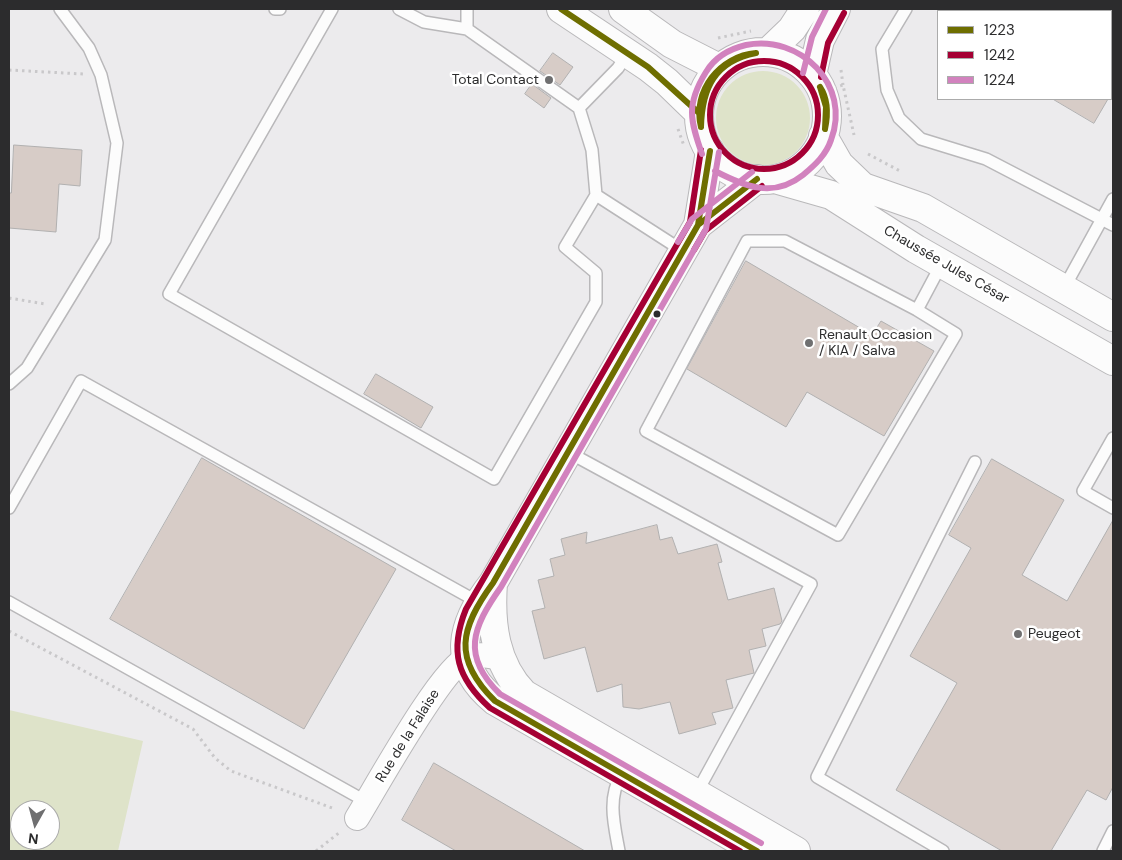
<!DOCTYPE html>
<html>
<head>
<meta charset="utf-8">
<style>
  body { margin:0 }
  #map { position:relative; width:1122px; height:860px; overflow:hidden; background:#ecebed; font-family:"DM Sans",sans-serif }
  canvas { display:block }
  .frame { position:absolute; inset:0; border:10px solid #2c2c2d; pointer-events:none }
  .legend { position:absolute; left:937px; top:10px; width:175px; height:90px; box-sizing:border-box; background:#fff; border:1px solid #ababab; margin:0; padding:6px 9px; list-style:none; font-size:15px; color:#2c2c2d }
  .legend li { display:flex; align-items:center; gap:10px; height:25px }
  .legend b { width:25px; border:1px solid #ababab }
  .north { position:absolute; left:10px; top:800px; width:50px; height:50px; box-sizing:border-box; background:#fff; border:1px solid #ababab; border-radius:50%; rotate:187deg; font-size:14px; font-weight:700; line-height:20px; text-align:center; color:#2c2c2d }
  .north::after { content:''; display:block; margin:auto; width:18px; height:22px; background:#6f6f70; clip-path:polygon(50% 0,100% 100%,50% 72%,0 100%) }
</style>
</head>
<body>
<div id="map">
<canvas width="1122" height="860"></canvas>
<div class="frame"></div>
<ul class="legend">
<li><b style="height:6px;background:#6e6e00"></b>1223</li>
<li><b style="height:6px;background:#a50034"></b>1242</li>
<li><b style="height:6px;background:#d282be"></b>1224</li>
</ul>
<div class="north">N</div>
</div>
<script>
const ctx = document.querySelector('canvas').getContext('2d');
ctx.lineJoin = 'round';
function paint(path, color) { ctx.fillStyle = color; ctx.fill(path, 'evenodd'); }
function stroke(path, color, width, dash) { ctx.strokeStyle = color; ctx.lineWidth = width; ctx.lineCap = dash ? 'butt' : 'round'; ctx.setLineDash(dash || []); ctx.stroke(path); }
function write(font, color, halo, rows, align = 'center') {
  ctx.font = font + ' "DM Sans",sans-serif'; ctx.lineWidth = 5; ctx.setLineDash([]); ctx.textBaseline = 'middle'; ctx.strokeStyle = halo; ctx.fillStyle = color; for (const [text, x, y, turn = 0] of rows) {
    ctx.save(); ctx.translate(x, y); ctx.rotate((+turn || 0) * Math.PI / 180); ctx.textAlign = isNaN(turn) ? turn : align; if (halo) ctx.strokeText(text, 0, 0); ctx.fillText(text, 0, 0); ctx.restore();
  }
}
const green = new Path2D(`
  M716 118a47 47 0 1 1 94 0a47 47 0 1 1-94 0Z
  M9,710L143,741L118,851H9ZM20,810H50V840H20Z`);
const building = new Path2D(`
  M553,53L573,67L560,85L540,71Z
  M532,84L551,98L544,108L525,94Z
  M1053,99H1108L1094,123Z
  M14,145L82,150L80,186L59,184L56,232L9,228V193H11Z
  M746,261L872,335L881,321L934,351L884,436L807,392L786,427L687,369Z
  M376,374L433,407L421,428L364,394Z
  M202,458L396,569L304,729L110,619Z
  M992,459L1064,500L1022,575L1067,601L1113,520V787L1106,800L1087,790L1051,851H1002L896,790L957,683L910,656L971,548L949,535Z
  M657,525L660,540L672,537L678,554L717,544L722,562L718,563L728,600L774,588L782,621L780,624L762,629L766,646L749,650L754,673L726,680L733,708L712,713L716,724L679,734L670,702L639,709L623,707L622,684L597,692L585,647L544,659L532,611L545,608L538,580L554,576L550,559L565,555L561,539L587,532L586,543Z
  M434,763L585,851H456L402,820Z`);
const path = new Path2D(`
  M718,38L751,31
  M9,70L83,74
  M841,70L843,85
  M834,88L843,85L854,135
  M678,129L684,146
  M868,154L900,171
  M9,298L45,304
  M9,631L193,729L215,758L231,771L335,809
  M316,851L340,832`);
const service = new Path2D(`
  M275,9H280
  M332,9L169,294L494,479L596,302V273L565,247L596,195
  M399,9L424,22L467,29
  M467,9V29L579,108L618,68L627,54
  M906,9L882,49L887,90L899,118L921,139L986,159L1113,225
  M579,108L592,150L596,195L683,251
  M1064,288L1113,199
  M917,310L785,241H747L646,431L838,535L956,334L917,310L942,263
  M9,384L27,368L105,240L117,143L101,75L89,48L60,9
  M1113,438L1083,491L1113,508
  M568,452L811,584L696,794
  M9,508L81,381L478,602
  M9,602L367,802
  M619,851C614,824 607,798 622,773
  M943,851L817,777L975,462
  M1103,851L1113,831`);
const minor = new Path2D(`
  M357,818C375,789 442,667 467,658C479,653 489,656 501,658`);
const tertiary = new Path2D(`
  M710,151L698,225L493,583C461,623 450,665 495,701L757,851
  M698,225L757,179
  M493,583C490,624 495,664 524,694L796,851`);
const secondary = new Path2D(`
  M561,9L648,67L667,82L699,113
  M623,9L672,44L719,68
  M768,52L792,29L805,9
  M699 116a64 64 0 1 1 128 0a64 64 0 1 1-128 0Z
  M812,75L820,40L836,9
  M823,136L839,164L863,187L923,208L1113,317
  M775,179L831,195L916,249L1113,361`);
const bus1 = new Path2D(`
  M561,9L648,67L699,113
  M820,87C828,99 828,115 825,129
  M820,87L826,107L825,129
  M701,127C692,91 720,56 756,53
  M701,127C702,88 715,61 756,53
  M710,151L698,225L493,583C460,628 452,659 495,701L757,851
  M686,246L698,225L757,179`);
const bus2 = new Path2D(`
  M710 115a54 54 0 1 1 108 0a54 54 0 1 1-108 0Z
  M821,77L828,43L844,13
  M701,150L690,222L466,609C449,651 457,678 490,708L740,851
  M694,250L705,231L762,186`);
const bus3 = new Path2D(`
  M803,73L812,37L826,9
  M719,152L706,229L501,587C472,628 461,656 500,694L761,843
  M702,154C690,120 686,104 706,72C715,57 729,49 746,45C800,34 852,85 831,140C826,155 815,165 803,175C773,199 744,186 715,171
  M678,242L692,219L752,172`);
const markers = [
  [549,80,5,"#6f6f70"],
  [657,314,4.5,"#2c2c2d"],
  [809,343,5,"#6f6f70"],
  [1018,634,5,"#6f6f70"]
];
const poiNames = [
  ["Total Contact",539,80,"right"],
  ["Renault Occasion",819,335],
  ["/ KIA / Salva",819,351],
  ["Peugeot",1028,634]
];
const streetNames = [
  ["Chaussée Jules César",946,265,30],
  ["Rue de la Falaise",408,736,-58]
];
paint(green, '#dee3c9');
paint(building, '#d7ccc7');
stroke(building, '#b1b0b0', 1);
stroke(service, '#b9b8ba', 14);
stroke(minor, '#b9b8ba', 26);
stroke(tertiary, '#b9b8ba', 30);
stroke(secondary, '#b9b8ba', 30);
stroke(path, '#c9c8ca', 3, [2.5, 4]);
stroke(service, '#fcfcfc', 11);
stroke(minor, '#fcfcfc', 24);
stroke(tertiary, '#fcfcfc', 28);
stroke(secondary, '#fcfcfc', 28);
stroke(bus1, '#6e6e00', 6);
stroke(bus2, '#a50034', 6);
stroke(bus3, '#d282be', 6);
for (const [x, y, r, color] of markers) { const dot = new Path2D(); dot.arc(x, y, r, 0, 2 * Math.PI); ctx.fillStyle = color; ctx.fill(dot); stroke(dot, '#fff', 2); }
write('14px', '#2c2c2d', '#fff', poiNames, 'left');
write('14px', '#2c2c2d', '#fff', streetNames);
</script>
</body>
</html>
